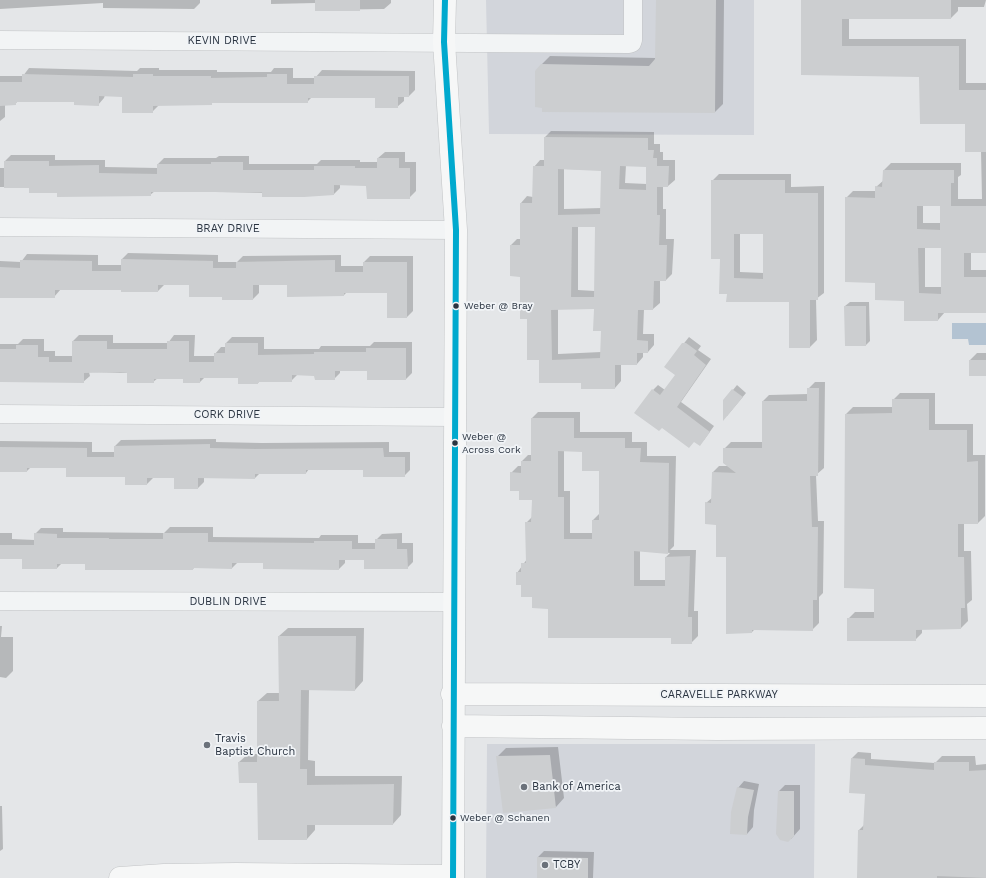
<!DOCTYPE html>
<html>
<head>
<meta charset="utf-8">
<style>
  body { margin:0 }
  canvas { display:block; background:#e4e6e8 }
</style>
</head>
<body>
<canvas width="986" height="878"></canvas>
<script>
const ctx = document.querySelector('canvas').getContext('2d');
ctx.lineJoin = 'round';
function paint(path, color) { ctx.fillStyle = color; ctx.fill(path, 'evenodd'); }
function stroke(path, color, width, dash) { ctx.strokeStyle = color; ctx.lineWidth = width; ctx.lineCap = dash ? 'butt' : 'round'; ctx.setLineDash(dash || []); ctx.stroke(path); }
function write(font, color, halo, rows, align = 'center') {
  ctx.font = font + ' "Work Sans",sans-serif'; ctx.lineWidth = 3.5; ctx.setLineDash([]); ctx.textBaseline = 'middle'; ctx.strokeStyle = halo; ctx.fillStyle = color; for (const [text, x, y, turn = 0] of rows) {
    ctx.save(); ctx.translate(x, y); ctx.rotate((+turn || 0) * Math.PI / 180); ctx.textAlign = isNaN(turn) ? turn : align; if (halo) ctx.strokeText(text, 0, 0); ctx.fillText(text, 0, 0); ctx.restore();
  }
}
const built = new Path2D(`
  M486,0H754V135L489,134Z
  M487,744H815L814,878H486Z`);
const water = new Path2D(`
  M952,323H986V345H969L968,339H952Z`);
const shadow = new Path2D(`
  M0,0H200V3L194,9L103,8V3L0,9Z
  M271,0H391V3L384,9L316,10V3L271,4Z
  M657,0H724L723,104L715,112L541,65L550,56L656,58Z
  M802,0H986L984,7H958V11L951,18H849V39H966V83H986V252H971V270H986V312H945L938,320L876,282L846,198L853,191H876V187L884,180V170L891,163H961V175L958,177V199H982L981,151L966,123L920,76L802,74ZM923,205H941V223H923ZM925,247H942V287H925Z
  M29,68L137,71L140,68H159V70H217V72H271L274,68H293V78H315L322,70L415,71V90L409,96H404V101L397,107L376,97H312L307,102H213L211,104L159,105L152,112L123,96L105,95L104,98L98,105L75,101H18L15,104H5V117L0,121V76H23Z
  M551,131L654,132V144H660V152H663V160H675V180L668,186H663V209H666V239H674L672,274L666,280H660V303L653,309H644L643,334H654V345L648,352H643V357L637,364H621V381L615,388L540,359L528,318L521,276L511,245L517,239H521V203L527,196L533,197L534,167L540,160H545V137ZM626,165L647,166V184L625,183ZM564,169L602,170V208L564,209ZM578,226H596L595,291L578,290ZM595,308L602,330L601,352L558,354V309Z
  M385,152H405V162H416V191L409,198L367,185L340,184V188L334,194L155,191L150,195L58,192L30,187H0V168H5V161L11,155H55V160H105V167L158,168V164L164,158H216L219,156H249V164H317L321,160H360V162H378V158Z
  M719,174H791V187L824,186V293L816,299L817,340L810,347L790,301L728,293L721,258L712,181ZM740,233H764V273L740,272Z
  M128,253L218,255V262H237L243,256L341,255V266H364V262L370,256H413V311L407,317L388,292H347L344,295L288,284H259V293L253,299L223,296L190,284L164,285L158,291L122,289H61L54,297H0V261L21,262L27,254L98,255V265H122V259Z
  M850,302H869L870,341L866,345L845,306Z
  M79,335H113V343H168L174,335H195L194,356H215V354L221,347H226V343L232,337H264V349H319L321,346H370L374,342H412V373L406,379L368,370H340V373L334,379L315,375L298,374L291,381H260L258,383L239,377H205L200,382L184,378H158L153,382L128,373L89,372L90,376L83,382L0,381V344H18L23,339H44V351H55V356H73V341Z
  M689,337L701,346L698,350L711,359L681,402L714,426L704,440L653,390L658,385L665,390L676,375L665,367Z
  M977,353H986V375L970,360Z
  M815,382H825L824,468L816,475L818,521H824L823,593L819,597V623L812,630L755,629L752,632L717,524L706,503L713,497V472L719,466H729L724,449L731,442H763V401L769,395L808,394V389Z
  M737,385L746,393L727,416L724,401Z
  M900,393H935V424H973V455H985V516L978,523H964V551H971L972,600L967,604L968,621L961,628L922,629V633L915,640L848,619L855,612H875V588L846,414L853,407H893V400Z
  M538,412H580V432H632V442H647V456H676L674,546L670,550H696L694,611H698V636L691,643L549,608L533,596L522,584L517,573L527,559L526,523L532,517L533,499L520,490L511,473L518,466H522V461L528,455H532V418ZM564,451H583L600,470V513L593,520V533H570V491H564ZM640,550L670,553L666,557V580H640Z
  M216,439V442L262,443L389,442V452H410V470L404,476L364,469H309L306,473H260L255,478L204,477V482L198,488L175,477L153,478L147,484L126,476L67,467H31L27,471H0V441L92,442V452H115V446L121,440Z
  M170,527H213V537L319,538L321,535H358V543H376V540L382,534L402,533V543H413V562L407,568L365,559H345V563L339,569L264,568V562H238L232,568L195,567L193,569L62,563L57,568L23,558H0V533H12V539L35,540V534L41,528H63V532L164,533Z
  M0,626H2L1,637H13V671L6,678L0,677Z
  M288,628H364L363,681L355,690H309L308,760L315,761V776H402L401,815L393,824H315V830L307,839L239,762L248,754H258V701L267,693H280L279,636Z
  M558,747L564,798L556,807L497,757L506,748Z
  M858,752L871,753V759L935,763L942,756H975L976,765L986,764V878H859V830L864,825L866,793L852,758Z
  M744,781L759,784L754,810L753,827L747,834L738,788Z
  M785,785H800V829L791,839L779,791Z
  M0,806H2L3,849L0,851Z
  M544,851L594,852L593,878H538V857Z`);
const building = new Path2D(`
  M315,0H360V11H315Z
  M656,0H716L715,113L542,112V108L535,107V71L541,64L649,66L655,59Z
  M801,0H951V19H842V46H959V90H986V152H965V124H920L919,77L801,75Z
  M22,74L133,77V74H153V76H211V78L267,77V74H287V84H314V76H409V97H398V108H375V98H308V103H212V105L153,106V113H122V97L99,96V106L74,105V102H16V105L0,106V82H22Z
  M544,137L648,138V150H654L653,158H657V166H669L668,187H657V215H660L659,245H667L666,281H654L653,310H638L637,340L648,341V353H637V365H615V389H581V383H539V360H527V319H520V277L510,276V245H520V203H532L533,166H544ZM620,166L646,167V190L619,189ZM558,169L601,171L600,214L558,215ZM572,227H595L594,297H571ZM594,309L593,331H601L600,358L552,360L551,310Z
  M377,158H399V168H410V199H367L366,186L334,185V195L304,197H262V192H151V196L57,197V193H29V188H4V161H49V166L99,165V173L157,174V164H211V162H243V170H314V166H355V168H377Z
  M883,170H954V183H951V206H986V253H964V277H986V313H938V321H904V301L875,300V283L845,282V197L875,198V186L882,187ZM917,206H940V230L917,229ZM918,248H941V294L919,293Z
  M711,180H785V193H818V300H810V348H789V302H726L727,294H719L720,259H711ZM734,234H763V279L734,278Z
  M121,259L213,261V268H236V262L335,260V272H363V262H407V318H387V293H344V296L287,297V285H253V300H222V297H189V285H158V292H121V290H55V298H0V267L20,268V260L92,261V271H121Z
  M844,306H866V346H845Z
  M72,341H107V349H167V341H189V362H214V353H225V343H258V355L314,354V352H366V348H406V380H367V371H335V380H315L314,376L292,375V382H258V384H238V378H200V383H183V379H154V383H127V373L120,372L84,373V383L0,382V349H16V345H38V357H49V362H72Z
  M682,343H686L697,351L694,355L706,365L677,407L710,432L700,446L694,442L689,448L662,428L659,431L634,413L652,389L660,395L675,375L664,367Z
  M969,360H986V376H969Z
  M807,388H819L818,476H810L812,527H818L817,600H813V631L752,630V633L726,634V557H716V525L705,524V502L711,503L712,472L736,473L723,463V448H762V401H807Z
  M732,389L743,397L723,421V400Z
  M892,399H929V430H967V462L978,461V524H958V557H964L965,608H961V629L916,630V641H847V618H874V589L844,588L845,414L892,413Z
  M531,418H574V438H625V448H641L640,462L669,463L668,554L634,551V586H665V557L690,556L688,617H692V644H671V638H548V609L532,608V597H521V585H516V572H521V563H526L525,522H531L532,500H519V491H510V472L521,473V461H531ZM558,451L582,452V471H599V520H592V539H564V497H558Z
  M210,444V448L255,449L383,448L384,457H405V477H363V470H306V474H255V479L198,478V489H174V478H147V485H125V477H66V468H27V472H0V447L87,448V457H114V446Z
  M34,533L57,534V538H109V539H163V533H208V542L314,543V541H352V549H375V539H397V549H407L408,569H364V560H339V570L263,569V563H232V569L193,568V570H85V564H57V569H22V559H0V545H34Z
  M278,636H356L355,691L301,690L300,769H307V785L394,784L393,825H307V840H258L257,783H239L238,762H257V701H279Z
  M550,755L556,808L503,813L496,756Z
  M851,758L865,759V765L934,770V762H969V771L986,770V878L937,876V878H857L858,830H863L865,794L849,793Z
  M737,787L754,790L748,817L747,835L730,834L731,812Z
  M778,791H794V836L788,842L780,840L776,834Z
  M537,857L588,858V878H537Z`);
const street = new Path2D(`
  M0,40L629,44L632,43L633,40V0
  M0,227L456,230
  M0,414L454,417
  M0,601L455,602`);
const secondary = new Path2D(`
  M445,0L444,42L456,230L453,878
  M452,694L986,696
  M453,726L717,729L986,728
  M120,878L164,875L236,874L453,876`);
const bus1 = new Path2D(`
  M445,0L444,42L456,230L453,878`);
const markers = [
  [456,306,3.5,"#2a3441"],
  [455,443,3.5,"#2a3441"],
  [207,745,4,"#6b727b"],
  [524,787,4,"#6b727b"],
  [453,818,3.5,"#2a3441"],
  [545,865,4,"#6b727b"]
];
const busNames = [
  ["Weber @ Bray",464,306],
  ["Weber @",462,437],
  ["Across Cork",462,450],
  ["Weber @ Schanen",460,818]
];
const streetNames = [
  ["KEVIN DRIVE",222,41],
  ["BRAY DRIVE",228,229],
  ["CORK DRIVE",227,415],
  ["DUBLIN DRIVE",228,602],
  ["CARAVELLE PARKWAY",719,695]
];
const poiNames = [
  ["Travis",215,739],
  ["Baptist Church",215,752],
  ["Bank of America",532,787],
  ["TCBY",553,865]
];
paint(built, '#d2d5db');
paint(water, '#b3c3d2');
paint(shadow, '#0003');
paint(building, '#ccced0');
stroke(street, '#c2c4c6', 19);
stroke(secondary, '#c2c4c6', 23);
stroke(street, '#f2f4f5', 18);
stroke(secondary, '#f6f7f7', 22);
stroke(bus1, '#00a9ce', 6);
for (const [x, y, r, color] of markers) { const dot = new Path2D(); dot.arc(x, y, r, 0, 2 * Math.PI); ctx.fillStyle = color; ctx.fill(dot); stroke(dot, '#f1f4f7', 1.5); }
write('10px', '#2a3441', '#f1f4f7', busNames, 'left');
write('11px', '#2a3441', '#f1f4f7', streetNames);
write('11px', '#2a3441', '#f1f4f7', poiNames, 'left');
</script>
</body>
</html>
